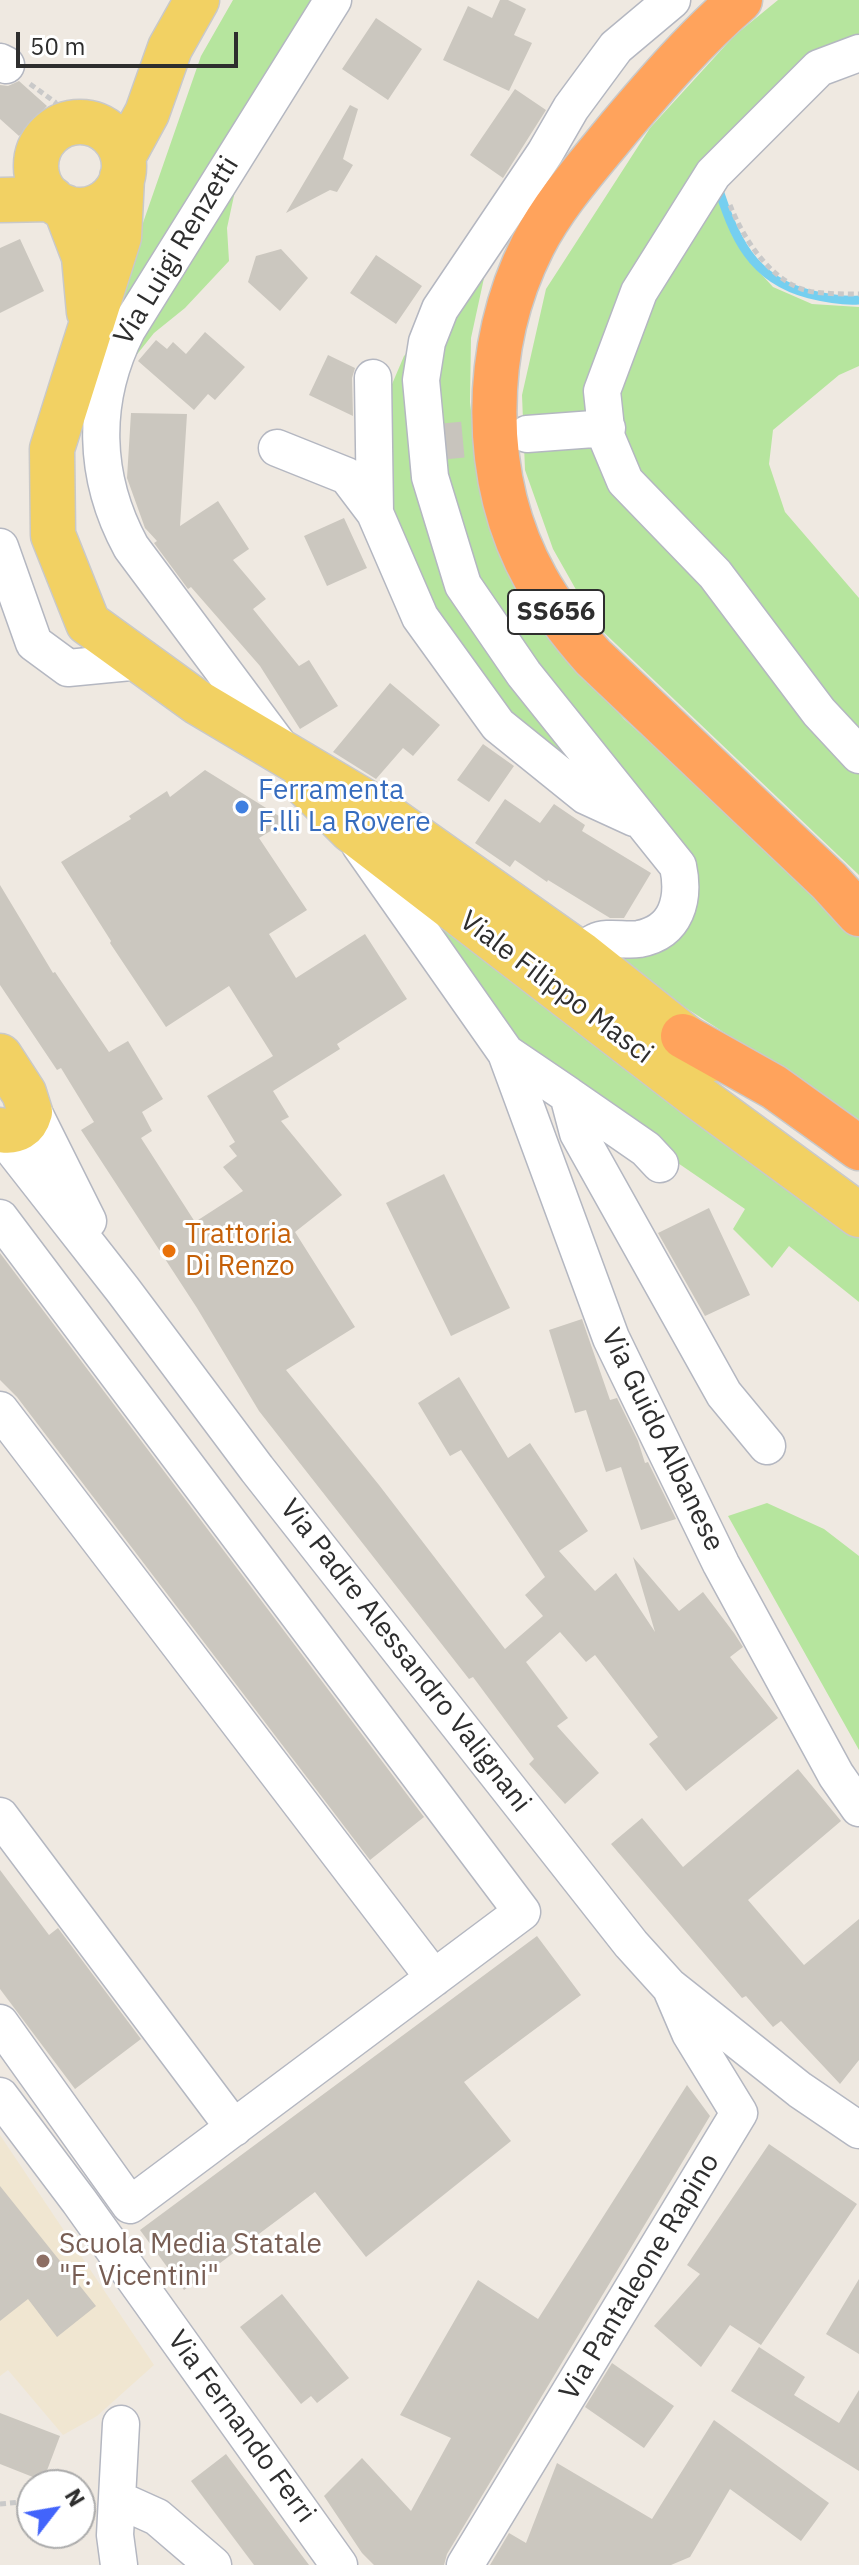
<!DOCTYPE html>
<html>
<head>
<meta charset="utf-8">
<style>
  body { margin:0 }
  #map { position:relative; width:859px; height:2565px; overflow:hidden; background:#efe9e1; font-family:"IBM Plex Sans",sans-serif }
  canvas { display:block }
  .north { position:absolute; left:16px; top:2469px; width:80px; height:80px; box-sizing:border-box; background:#fff; border:2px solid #ababab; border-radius:50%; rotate:59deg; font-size:22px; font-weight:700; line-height:32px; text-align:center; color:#2e2e2e }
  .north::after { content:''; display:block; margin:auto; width:28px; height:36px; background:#4264fb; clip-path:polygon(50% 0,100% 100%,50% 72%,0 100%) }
  .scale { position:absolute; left:16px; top:32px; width:222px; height:36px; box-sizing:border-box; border:4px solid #2e2e2e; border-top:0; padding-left:10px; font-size:24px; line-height:28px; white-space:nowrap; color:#2e2e2e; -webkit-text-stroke:6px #fff; paint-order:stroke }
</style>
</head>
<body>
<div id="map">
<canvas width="859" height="2565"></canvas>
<div class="north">N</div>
<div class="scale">50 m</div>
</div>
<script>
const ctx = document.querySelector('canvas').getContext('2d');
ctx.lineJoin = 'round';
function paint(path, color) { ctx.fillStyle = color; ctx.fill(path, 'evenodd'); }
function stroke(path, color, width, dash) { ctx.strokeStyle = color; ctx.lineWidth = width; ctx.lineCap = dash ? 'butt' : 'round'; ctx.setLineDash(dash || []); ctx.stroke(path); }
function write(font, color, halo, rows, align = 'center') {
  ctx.font = font + ' "IBM Plex Sans",sans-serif'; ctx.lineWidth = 6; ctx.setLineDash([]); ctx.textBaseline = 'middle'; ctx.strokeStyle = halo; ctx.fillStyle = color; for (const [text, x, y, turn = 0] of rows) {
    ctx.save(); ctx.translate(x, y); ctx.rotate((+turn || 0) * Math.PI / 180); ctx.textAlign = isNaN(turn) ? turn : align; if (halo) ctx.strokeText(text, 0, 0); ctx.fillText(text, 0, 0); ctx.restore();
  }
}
const education = new Path2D(`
  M0,2135L154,2365L97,2416L63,2435L8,2370L0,2376Z`);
const green = new Path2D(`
  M233,0H329L240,168L227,228L229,261L185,308L154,333L123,372L112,312L201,56Z
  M778,0H859V64L832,75L717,189L732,235L750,262L773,287L812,304L859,307V366L839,375L773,430L769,464L785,512L859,598V875L596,625L553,549L525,470L522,395L546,289L650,128L734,36Z
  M484,278L471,338L470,402L481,498L523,602L624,719L813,888L859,934V1127L773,1064L616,963L648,948L691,877L511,731L435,629L378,477L381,410L404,356L451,308Z
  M428,907L859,1223V1302L789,1246L772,1268L733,1229L745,1209L510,1048L426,918Z
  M767,1503L824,1529L859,1556V1750L728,1516Z`);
const stream = new Path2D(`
  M717,184C734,237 751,279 809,294C825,298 842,301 859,300`);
const building = new Path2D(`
  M500,0H508L526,9L514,35L532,43L509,91L443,60L468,6L492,18Z
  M376,18L422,49L388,100L342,69Z
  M19,81L47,106L19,136L0,119V85L8,86Z
  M515,89L546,110L503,178L470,155Z
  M350,105L358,109L343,159L353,165L337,192L330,190L286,213Z
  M20,239L44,291L0,313V248Z
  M281,249L308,278L280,311L248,282L256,256Z
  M376,255L422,286L396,324L350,293Z
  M205,332L245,367L215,400L208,394L194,410L138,361L156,340L167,349L173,342L186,354Z
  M328,355L355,368L352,378L353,416L309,395Z
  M131,413L187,414L180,526L218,501L249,549L233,560L266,599L253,609L299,666L309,660L338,706L300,729L260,666L191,587L188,589L154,543L157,541L145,528L127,478Z
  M344,518L367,568L327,586L304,536Z
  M390,683L440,725L413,756L403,748L376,779L333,752Z
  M483,744L514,766L489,802L457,780Z
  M205,770L287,821L259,838L307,910L269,934L296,978L365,934L407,999L337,1044L340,1049L273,1091L289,1117L281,1121L342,1195L295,1232L355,1327L286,1370L379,1485L505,1649L543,1616L525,1595L545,1577L461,1450L450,1456L418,1403L459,1377L508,1458L530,1443L588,1531L559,1551L595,1591L616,1573L655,1632L633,1557L679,1611L703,1592L734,1633L743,1647L730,1657L778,1718L686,1791L649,1744L658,1737L595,1655L586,1662L560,1632L526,1662L568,1718L557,1726L599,1773L565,1804L529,1764L534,1759L473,1677L469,1679L259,1411L197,1308L81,1130L94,1122L61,1068L57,1070L0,985V885L53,973L55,972L109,1052L128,1041L163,1099L142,1112L152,1131L141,1138L195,1222L243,1191L223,1167L237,1156L229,1146L235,1142L207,1096L273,1056L229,986L166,1027L110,943L111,941L61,862L131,819L129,816L167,791L170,797Z
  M505,799L540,823L554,804L585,825L582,831L651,873L624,918H610L548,880L547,882L515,860L510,867L475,843Z
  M444,1174L510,1308L451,1336L386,1203Z
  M709,1208L750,1295L705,1316L658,1233Z
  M0,1253L424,1817L370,1860L17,1397L0,1380Z
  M582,1319L610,1400L617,1398L638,1441L645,1463L648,1462L676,1519L641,1530L621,1467L606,1472L586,1410L575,1413L549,1330Z
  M798,1769L841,1821L748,1900L804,1965L859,1919V2060L840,2084L781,2021L773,2027L746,1996L742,1998L611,1844L642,1818L683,1867Z
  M0,1870L49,1935L58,1928L141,2039L75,2089L0,1989Z
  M537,1936L581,1995L464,2082L511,2141L366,2257L315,2192L184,2290L140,2230Z
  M687,2085L710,2116L447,2554L444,2565H374L362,2553L324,2496L362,2458L411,2511L451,2438L400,2415L478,2280L538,2319Z
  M769,2144L857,2204L761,2345L730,2325L701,2367L654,2326L700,2274L687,2265Z
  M0,2186L96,2306L57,2337L28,2299L0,2321Z
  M859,2279V2354L826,2334Z
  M282,2294L349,2378L317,2403L311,2396L301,2404L240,2327Z
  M759,2347L805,2377L794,2395L839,2423L859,2390V2471L731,2391Z
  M612,2363L674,2406L644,2448L585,2407Z
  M0,2413L60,2436L43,2481L0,2464Z
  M714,2420L829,2503L801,2541L730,2489L690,2557L671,2565H490L509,2533L526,2543L557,2463L652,2519Z
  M226,2454L309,2565H254L191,2481Z`);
const minorTunnel = new Path2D(`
  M427,443L521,434`);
const path = new Path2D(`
  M30,84L55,102L65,124
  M730,205C744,240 773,286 814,292C829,294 844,294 859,294
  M0,2504L32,2501`);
const minor = new Path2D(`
  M859,53L819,68L713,174L639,292L602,391L607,438L625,481L715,574L819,712L859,755
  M0,62L6,65
  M373,378L375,513L420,617L498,725L586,796L634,818
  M527,434L607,428
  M277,448L347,476L375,513
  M0,547L34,643L68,668L141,661
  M280,747L131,547C93,477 91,401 127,330L333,0
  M360,845L506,1053L611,1338L721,1564L836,1775L859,1808
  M555,952L581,954C585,951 590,944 595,942C607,936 625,941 639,939C677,932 685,899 678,866L524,674L463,585L430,477L421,380L427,342L440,309L545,153L571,108L616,47L672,0
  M506,1053L568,1095L578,1133L724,1394L767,1446
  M568,1095L646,1149L660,1164
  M30,1105L88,1221
  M0,1133L123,1290L257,1469L631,1944L669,1986L800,2090L859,2130
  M0,1218L522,1912L130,2205L0,2023
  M0,1410L434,1978
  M0,1816L234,2128
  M0,2096L79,2201L339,2565
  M117,2499L157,2517L213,2565
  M119,2565L115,2535L121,2424
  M465,2565L739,2113L690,2033L672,1991`);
const major = new Path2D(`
  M36 166a44 44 0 1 1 88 0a44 44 0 1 1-88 0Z
  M123,157L147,113L170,48L197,0
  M122,177L119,237L52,449L53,535L88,623L197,702L372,806L581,954L713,1059
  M0,200L52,199
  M65,207L84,257L89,312
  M307,786L351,830L694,1094L859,1215
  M0,1056L24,1093L30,1112C26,1127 16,1133 0,1130`);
const highway = new Path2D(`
  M740,0C695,39 657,83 619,128C589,165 555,202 533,245C482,346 480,479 536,579C552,608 571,632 593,657L829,881L859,914
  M683,1036L774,1087L859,1148`);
const markers = [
  [242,807,8,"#3f7fe0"],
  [169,1251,8,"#e8710a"],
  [43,2261,8,"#8d6e63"]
];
const shields = [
  [556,612,96]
];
const shieldNames = [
  ["SS656",556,612]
];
const streetNames = [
  ["Via Luigi Renzetti",177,251,-59],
  ["Viale Filippo Masci",556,988,37],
  ["Via Guido Albanese",662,1440,64],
  ["Via Padre Alessandro Valignani",405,1656,52],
  ["Via Pantaleone Rapino",640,2277,-59],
  ["Via Fernando Ferri",241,2427,54]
];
const shopNames = [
  ["Ferramenta",258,791],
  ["F.lli La Rovere",258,823]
];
const foodNames = [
  ["Trattoria",185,1235],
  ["Di Renzo",185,1267]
];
const educationNames = [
  ["Scuola Media Statale",59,2245],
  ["\"F. Vicentini\"",59,2277]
];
paint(education, '#f0e6d1');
paint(green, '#b6e59e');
stroke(stream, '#75cff0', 9);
paint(building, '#cbc7bf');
stroke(minorTunnel, '#c8c4bd', 36, [36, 18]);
stroke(minor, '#b4b7c1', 39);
stroke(major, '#c9c9c9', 47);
stroke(highway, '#c9c9c9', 47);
stroke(path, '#c9c9c9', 5, [6, 4]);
stroke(minor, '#fff', 36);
stroke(major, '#f2d163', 44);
stroke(highway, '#ffa35c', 44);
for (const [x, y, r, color] of markers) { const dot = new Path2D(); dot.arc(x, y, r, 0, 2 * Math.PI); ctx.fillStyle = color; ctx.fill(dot); stroke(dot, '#fff', 3); }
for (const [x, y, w] of shields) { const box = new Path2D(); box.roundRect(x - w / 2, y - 22, w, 44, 6); ctx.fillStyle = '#fff'; ctx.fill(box); stroke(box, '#2e2e2e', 2); }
write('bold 26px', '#2e2e2e', null, shieldNames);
write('28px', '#2e2e2e', '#fff', streetNames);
write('28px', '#366cbe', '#fff', shopNames, 'left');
write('28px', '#c56008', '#fff', foodNames, 'left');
write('28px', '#785e54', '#fff', educationNames, 'left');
</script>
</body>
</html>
